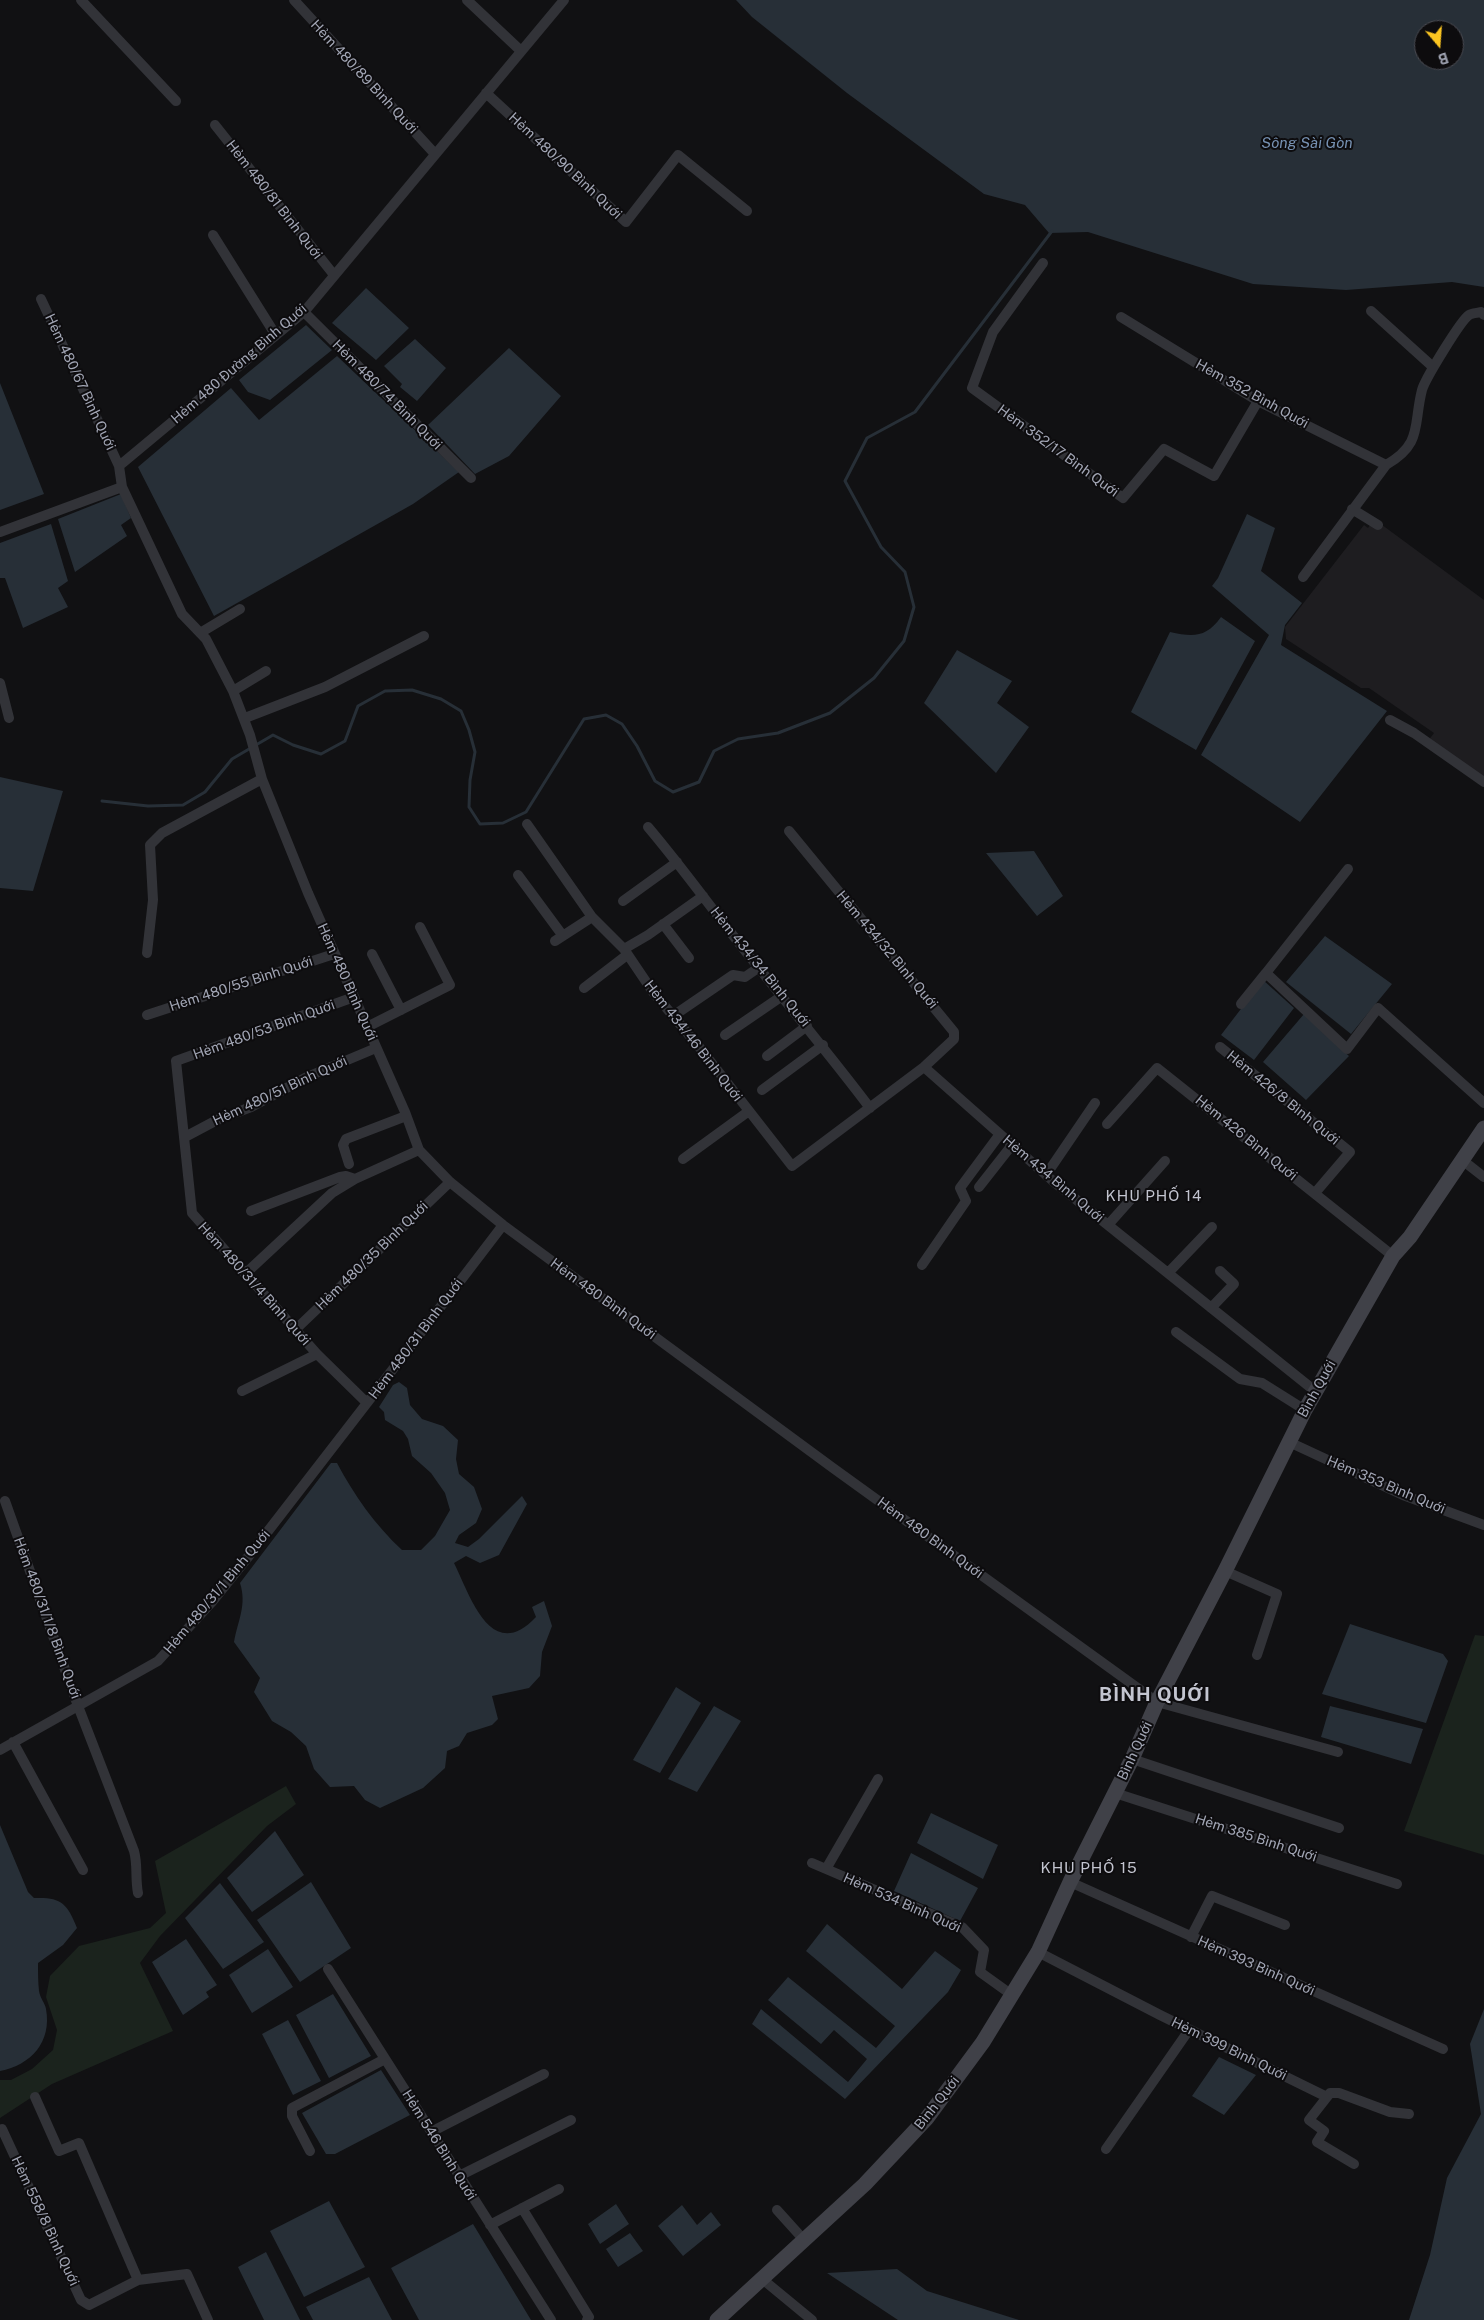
<!DOCTYPE html>
<html>
<head>
<meta charset="utf-8">
<style>
  body { margin:0 }
  #map { position:relative; width:1484px; height:2320px; overflow:hidden; background:#111113; font-family:"Public Sans",sans-serif }
  canvas { display:block }
  .north { position:absolute; left:1414px; top:20px; width:50px; height:50px; box-sizing:border-box; background:#0d0c0e; border:1px solid #494a51; border-radius:50%; rotate:162deg; font-size:14px; font-weight:700; line-height:20px; text-align:center; color:#a2a6b5 }
  .north::after { content:''; display:block; margin:auto; width:18px; height:22px; background:#fbc521; clip-path:polygon(50% 0,100% 100%,50% 72%,0 100%) }
</style>
</head>
<body>
<div id="map">
<canvas width="1484" height="2320"></canvas>
<div class="north">B</div>
</div>
<script>
const ctx = document.querySelector('canvas').getContext('2d');
ctx.lineJoin = 'round';
function paint(path, color) { ctx.fillStyle = color; ctx.fill(path, 'evenodd'); }
function stroke(path, color, width, dash) { ctx.strokeStyle = color; ctx.lineWidth = width; ctx.lineCap = dash ? 'butt' : 'round'; ctx.setLineDash(dash || []); ctx.stroke(path); }
function write(font, color, halo, rows, align = 'center') {
  ctx.font = font + ' "Public Sans",sans-serif'; ctx.lineWidth = 4; ctx.setLineDash([]); ctx.textBaseline = 'middle'; ctx.strokeStyle = halo; ctx.fillStyle = color; for (const [text, x, y, turn = 0] of rows) {
    ctx.save(); ctx.translate(x, y); ctx.rotate((+turn || 0) * Math.PI / 180); ctx.textAlign = isNaN(turn) ? turn : align; if (halo) ctx.strokeText(text, 0, 0); ctx.fillText(text, 0, 0); ctx.restore();
  }
}
const built = new Path2D(`
  M1374,519L1484,600V780L1428,741L1434,733L1369,688H1361L1286,639L1285,627L1364,525L1368,528Z`);
const green = new Path2D(`
  M1475,1635L1484,1636V1855L1404,1831Z
  M286,1786L296,1804L267,1826L160,1936L140,1963L173,2031L52,2084L0,2118V2080H11L32,2069L53,2050L57,2030L46,1997L50,1976L79,1946L150,1928L166,1913L155,1861Z`);
const water = new Path2D(`
  M736,0H1484V287L1452,282L1346,290L1253,284L1088,232L1049,233L1025,205L984,194L847,93L752,17ZM1424,30H1454V60H1424Z
  M366,288L409,328L376,360L332,323Z
  M306,325L332,350L270,400L248,392L239,380Z
  M415,339L446,368L417,401L400,387L402,384L384,366Z
  M509,348L561,396L509,456L475,474L428,425Z
  M337,356L459,472L413,504L214,616L138,467L231,388L259,420Z
  M0,383L44,494L0,510Z
  M121,494L131,518L121,525L127,536L75,572L58,519Z
  M1247,514L1275,528L1261,571L1302,603L1285,625L1281,645L1387,711L1300,822L1201,755L1269,635L1212,586L1218,578Z
  M51,524L68,581L58,588L68,607L23,628L5,578H0V543Z
  M1221,617L1255,641L1196,750L1131,712L1170,632C1193,637 1206,638 1221,617Z
  M957,650L1012,681L997,703L1029,727L996,773L924,703Z
  M0,777L63,791L33,891L0,888Z
  M1034,851L1063,896L1037,916L986,853Z
  M1325,936L1392,984L1351,1034L1286,982Z
  M1263,980L1294,1008L1254,1060L1221,1035Z
  M1304,1014L1349,1056L1306,1100L1263,1062Z
  M399,1382L407,1388L410,1405L422,1419L443,1426L458,1440L456,1459L459,1474L474,1487L482,1509L476,1523L459,1535L455,1543L468,1547L479,1539L522,1496L527,1504L499,1555L480,1563L466,1556L454,1563C470,1595 491,1665 536,1617L532,1607L544,1601L552,1626L542,1652L540,1676L529,1688L492,1696L498,1719L492,1725L467,1733L459,1746L447,1751L445,1768L423,1788L380,1808L365,1800L354,1786L330,1787L314,1769L306,1746L291,1732L272,1721L254,1692L260,1678L234,1642C238,1620 247,1605 240,1583L331,1463H337C354,1495 375,1525 402,1550H421L435,1536L450,1510L445,1493L431,1473L412,1456L408,1439L403,1431L385,1420L384,1412L379,1407L393,1385Z
  M1350,1624L1443,1654L1448,1661L1426,1723L1322,1694Z
  M676,1687L701,1703L660,1773L633,1760Z
  M714,1706L741,1721L697,1792L668,1779Z
  M1330,1706L1423,1729L1411,1764L1321,1737Z
  M931,1813L998,1845L983,1879L917,1843Z
  M0,1825L28,1892L34,1898C60,1897 67,1902 77,1928L63,1945L38,1963C38,1973 38,1982 39,1991C40,1998 45,2003 46,2009C52,2042 31,2065 0,2071Z
  M275,1831L304,1875L252,1912L227,1878Z
  M911,1853L978,1888L960,1921L894,1891Z
  M311,1882L351,1948L300,1982L257,1920Z
  M220,1883L264,1942L223,1969L185,1918Z
  M827,1924L902,1989L935,1951L961,1970L948,1992L845,2099L752,2024L761,2009L848,2082L867,2059L834,2030L821,2044L768,2000L788,1977L876,2048L895,2026L806,1951Z
  M186,1939L217,1985L206,1992L209,1997L183,2015L152,1962Z
  M268,1949L293,1987L252,2013L229,1975Z
  M333,1994L371,2056L329,2078L296,2015Z
  M1484,2009V2320H1409L1430,2255L1447,2178L1481,2114L1470,2044Z
  M288,2020L321,2081L293,2095L262,2034Z
  M1219,2057L1256,2075L1224,2115L1192,2096Z
  M381,2070L410,2115L335,2154H326L302,2113Z
  M329,2201L365,2267L304,2297L270,2231Z
  M616,2204L629,2224L600,2244L588,2224Z
  M682,2205L697,2225L711,2212L721,2225L683,2256L658,2226Z
  M473,2224L531,2320H419L391,2268Z
  M630,2233L643,2251L618,2267L606,2249Z
  M266,2252L300,2320H264L238,2267Z
  M897,2269L927,2291L1019,2320H898L827,2273Z
  M369,2277L392,2320H313L306,2307Z`);
const stream = new Path2D(`
  M102,801L148,806L183,805L205,792L232,759L273,735L293,745L321,754L345,741L358,706L385,691L412,690L441,699L461,711L469,730L475,752L470,780L469,807L480,824L503,823L526,812L584,719L606,715L622,724L637,746L655,781L673,792L699,782L714,751L738,739L778,733L830,713L874,678L904,641L914,607L905,572L881,547L845,481L867,438L915,412L1052,231`);
const street = new Path2D(`
  M81,0L176,101
  M294,0L435,154
  M467,0L521,51
  M564,0L304,312L119,466L122,487L182,614L206,639L233,691L250,735L262,779L308,893L405,1112L419,1150L450,1182L503,1225L833,1468L1157,1702L1338,1752
  M486,93L626,222L678,155L747,211
  M215,125L334,275
  M213,235L275,334
  M1043,263L993,332L972,388L1123,498L1164,449L1214,476L1258,401
  M41,299L119,466
  M1371,311L1433,367
  M304,312L471,478
  M1121,317L1258,401L1386,465C1423,444 1413,425 1422,390C1425,379 1461,320 1469,315C1472,313 1478,313 1481,312L1484,315
  M1352,509L1378,525
  M0,532L122,487
  M1303,577L1386,465
  M200,633L240,609
  M0,683L9,718
  M233,691L266,671
  M245,718L325,687L424,636
  M1390,720L1414,733L1484,782
  M527,824L592,917L624,949L653,992L700,1048L792,1166L924,1067L1053,1181L1315,1391
  M648,827C687,873 721,922 759,968C796,1015 834,1060 870,1108
  M789,831L954,1032V1039L924,1067
  M1348,869L1266,973L1347,1049L1378,1008L1484,1103
  M518,875L563,936
  M623,901L677,862
  M663,924L689,958
  M555,941L592,917
  M624,949L648,935L703,896
  M147,953L153,900L150,845L162,833L262,779
  M372,954L401,1010
  M584,988L627,955
  M1241,1004L1266,973
  M147,1015L334,954
  M673,1016L733,975L745,977L758,968
  M367,1027L450,985L420,927
  M725,1035L782,996
  M1220,1047L1350,1152L1315,1193
  M767,1056L807,1026
  M762,1090L823,1045
  M1107,1124L1157,1068L1393,1256
  M185,1137L217,1120L251,1107L307,1077L376,1048
  M683,1159L749,1111
  M1461,1159L1484,1177
  M349,1164L343,1145L346,1139L406,1116
  M1046,1175L1095,1103
  M979,1187L1012,1145
  M251,1211L340,1177L346,1176L355,1179
  M1108,1225L1165,1161
  M922,1265L966,1201L960,1188L1000,1134
  M1168,1273L1212,1227
  M245,1274L332,1193L355,1179L419,1150
  M1211,1308L1234,1284L1220,1271
  M295,1330L450,1182
  M1176,1332L1240,1379L1262,1383L1305,1410
  M317,1354L192,1213L176,1061L354,997
  M242,1391L317,1354L367,1403L503,1225
  M1289,1442L1403,1495L1484,1525
  M5,1501L78,1706L134,1851C138,1865 135,1878 138,1893
  M1225,1571L1277,1594L1257,1655
  M13,1742L83,1870
  M0,1750L158,1661L211,1603L248,1557L367,1403
  M1132,1759L1339,1828
  M1115,1793L1397,1884
  M812,1863L962,1927L984,1950L980,1972L1012,1995
  M826,1869L878,1779
  M1070,1882L1443,2049
  M1191,1937L1212,1896L1285,1925
  M1038,1952L1160,2015L1327,2097L1309,2120L1324,2131L1317,2142L1354,2164
  M328,1969L551,2320
  M35,2097L59,2151L79,2143L138,2280
  M1327,2097L1330,2093H1339L1390,2112L1409,2114
  M2,2129L81,2300L89,2305L138,2280L187,2274L208,2320
  M431,2132L544,2074
  M1106,2149L1189,2030
  M310,2151L292,2116V2108L385,2059
  M459,2176L571,2120
  M522,2208L589,2317L587,2320
  M777,2210L804,2240
  M490,2225L559,2189
  M761,2278L812,2320`);
const secondary = new Path2D(`
  M717,2320L865,2184L927,2118L983,2042L1038,1952L1070,1882L1132,1759L1157,1702L1225,1571L1305,1410L1393,1256L1410,1237L1484,1128`);
const streetNames = [
  ["Hẻm 480/89 Bình Quới",364,77,47],
  ["Hẻm 480/90 Bình Quới",565,166,43],
  ["Hẻm 480/81 Bình Quới",274,200,52],
  ["Hẻm 480 Đường Bình Quới",239,364,-41],
  ["Hẻm 480/67 Bình Quới",80,382,65],
  ["Hẻm 352 Bình Quới",1252,394,29],
  ["Hẻm 480/74 Bình Quới",387,395,45],
  ["Hẻm 352/17 Bình Quới",1058,451,36],
  ["Hẻm 434/32 Bình Quới",887,950,50],
  ["Hẻm 434/34 Bình Quới",760,967,51],
  ["Hẻm 480 Bình Quới",347,982,66],
  ["Hẻm 480/55 Bình Quới",241,984,-18],
  ["Hẻm 480/53 Bình Quới",264,1030,-20],
  ["Hẻm 434/46 Bình Quới",693,1041,52],
  ["Hẻm 480/51 Bình Quới",280,1091,-25],
  ["Hẻm 426/8 Bình Quới",1283,1098,39],
  ["Hẻm 426 Bình Quới",1246,1138,39],
  ["Hẻm 434 Bình Quới",1053,1179,40],
  ["Hẻm 480/35 Bình Quới",372,1256,-44],
  ["Hẻm 480/31/4 Bình Quới",254,1284,48],
  ["Hẻm 480 Bình Quới",603,1299,36],
  ["Hẻm 480/31 Bình Quới",416,1339,-53],
  ["Bình Quới",1317,1389,-61],
  ["Hẻm 353 Bình Quới",1386,1485,23],
  ["Hẻm 480 Bình Quới",930,1538,36],
  ["Hẻm 480/31/1 Bình Quới",217,1592,-50],
  ["Hẻm 480/31/1/8 Bình Quới",47,1618,70],
  ["Bình Quới",1135,1751,-65],
  ["Hẻm 385 Bình Quới",1256,1838,18],
  ["Hẻm 534 Bình Quới",902,1903,24],
  ["Hẻm 393 Bình Quới",1256,1966,24],
  ["Hẻm 399 Bình Quới",1229,2049,26],
  ["Bình Quới",937,2103,-52],
  ["Hẻm 546 Bình Quới",439,2145,58],
  ["Hẻm 558/8 Bình Quới",45,2221,65]
];
const waterNames = [
  ["Sông Sài Gòn",1307,143]
];
const neighbourhoodNames = [
  ["KHU PHỐ 14",1154,1196],
  ["KHU PHỐ 15",1089,1868]
];
const districtNames = [
  ["BÌNH QUỚI",1155,1695]
];
paint(built, '#1e1d20');
paint(green, '#1b231d');
paint(water, '#272f37');
stroke(stream, '#272f37', 3);
stroke(street, '#323338', 10);
stroke(secondary, '#404148', 15);
write('14px', '#a2a6b5', '#0d0c0e', streetNames);
write('italic 15px', '#7691b2', '#0d0c0e', waterNames);
ctx.letterSpacing = '1px';
write('15px', '#c3c5d0', '#0d0c0e', neighbourhoodNames);
ctx.letterSpacing = '0px';
ctx.letterSpacing = '1px';
write('bold 19px', '#c3c5d0', '#0d0c0e', districtNames);
ctx.letterSpacing = '0px';
</script>
</body>
</html>
